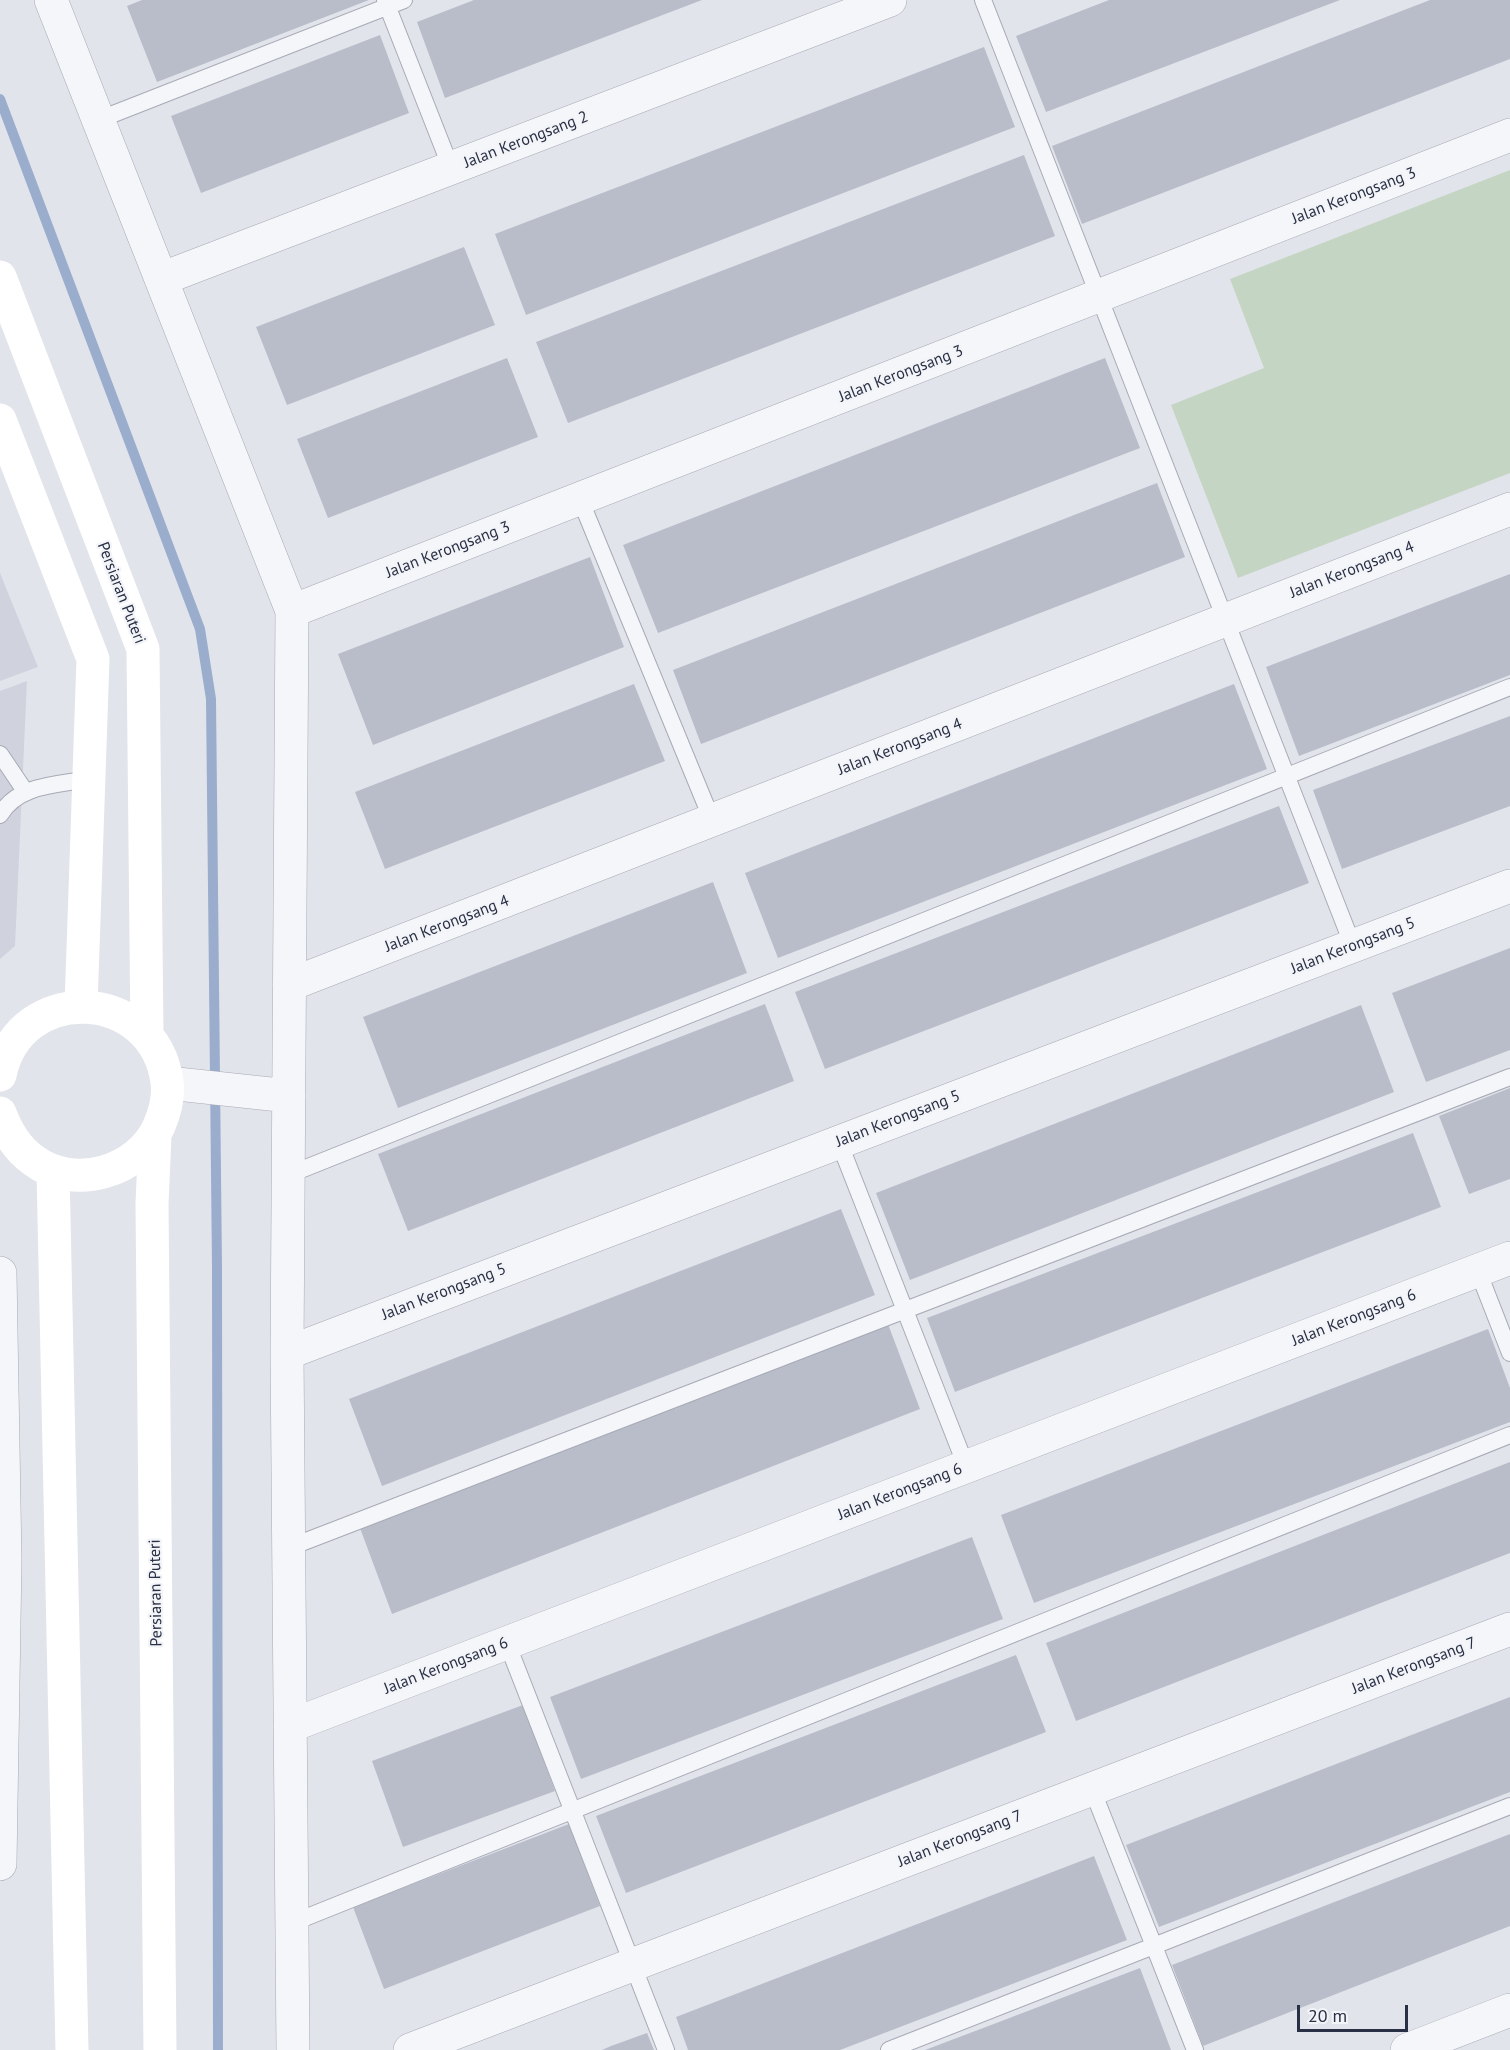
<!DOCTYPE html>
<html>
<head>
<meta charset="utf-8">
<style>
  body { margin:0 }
  #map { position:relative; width:1510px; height:2050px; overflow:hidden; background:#e2e4eb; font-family:"PT Sans",sans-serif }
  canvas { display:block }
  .scale { position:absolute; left:1297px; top:2005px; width:111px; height:27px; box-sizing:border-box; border:3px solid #292f44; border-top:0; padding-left:8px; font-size:18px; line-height:21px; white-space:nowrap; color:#292f44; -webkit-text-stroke:4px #f2f4f8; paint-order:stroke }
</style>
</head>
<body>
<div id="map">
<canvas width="1510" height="2050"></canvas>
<div class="scale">20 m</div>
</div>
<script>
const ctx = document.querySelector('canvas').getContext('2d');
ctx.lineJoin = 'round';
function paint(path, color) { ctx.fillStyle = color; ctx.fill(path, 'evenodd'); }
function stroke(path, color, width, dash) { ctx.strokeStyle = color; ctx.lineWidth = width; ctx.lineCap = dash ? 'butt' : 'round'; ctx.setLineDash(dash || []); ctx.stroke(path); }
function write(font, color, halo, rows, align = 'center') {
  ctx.font = font + ' "PT Sans",sans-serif'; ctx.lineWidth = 4.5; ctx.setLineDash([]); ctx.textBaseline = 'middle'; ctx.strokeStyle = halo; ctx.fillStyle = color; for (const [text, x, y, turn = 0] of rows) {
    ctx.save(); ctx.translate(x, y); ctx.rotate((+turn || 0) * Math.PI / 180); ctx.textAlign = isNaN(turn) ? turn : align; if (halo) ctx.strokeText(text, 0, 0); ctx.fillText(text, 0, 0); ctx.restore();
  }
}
const built = new Path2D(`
  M0,573L38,667L0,681Z
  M27,681L15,946L0,959V691Z`);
const green = new Path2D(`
  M1510,170V473L1238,578L1171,405L1264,368L1230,279Z`);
const stream = new Path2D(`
  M0,99L200,629L211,699L217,1268L218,2050`);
const building = new Path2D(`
  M142,0H369L157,82L127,6Z
  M474,0H702L445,98L417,22Z
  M1109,0H1340L1046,112L1016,36Z
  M1430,0H1510V59L1082,224L1052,146Z
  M380,35L409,113L201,193L171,116Z
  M984,47L1015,127L526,315L495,234Z
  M1024,155L1055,236L568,423L536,342Z
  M464,247L495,325L287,405L256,327Z
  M507,358L538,437L328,518L297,439Z
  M1105,358L1140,448L658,633L623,545Z
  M1157,483L1185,557L701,744L673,670Z
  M590,557L624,647L373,745L338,654Z
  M1510,574V675L1299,756L1266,667Z
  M634,684L665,761L385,869L355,792Z
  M1234,684L1267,769L778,958L745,873Z
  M1510,716V806L1342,869L1313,790Z
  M1279,806L1309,883L825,1069L795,992Z
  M713,882L747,973L398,1108L363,1017Z
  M1510,948V1050L1426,1082L1392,993Z
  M765,1004L794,1081L408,1231L378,1154Z
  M1361,1005L1394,1092L910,1280L876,1193Z
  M1510,1088V1179L1469,1194L1439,1116Z
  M1413,1133L1441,1207L955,1392L927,1318Z
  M841,1209L875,1295L382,1486L349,1399Z
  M888,1324L920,1409L392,1614L360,1528Z
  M1488,1329L1510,1388V1422L1034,1603L1001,1515Z
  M1510,1462V1553L1076,1721L1046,1643Z
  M972,1537L1003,1619L581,1779L550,1697Z
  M1016,1655L1046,1732L626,1893L596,1816Z
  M1510,1697V1792L1159,1927L1126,1845Z
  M523,1705L555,1791L403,1847L372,1761Z
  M569,1824L600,1906L384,1989L353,1907Z
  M1510,1834V1926L1203,2046L1172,1965Z
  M1094,1856L1127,1940L840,2050H688L676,2017Z
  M1140,1968L1171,2050H925L999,2022Z
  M647,2033L654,2050H602L611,2046Z`);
const lane = new Path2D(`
  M385,0L451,168
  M983,0L1353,946
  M98,120L404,0
  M580,499L712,820
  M0,754L25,791
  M0,815C18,784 58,785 89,779
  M839,1142L966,1466
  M288,1175L1510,687
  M1478,1271L1510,1353
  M288,1548L1510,1077
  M507,1643L666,2050
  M1092,1789L1195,2050
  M292,1923L1510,1435
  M889,2050L1510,1806`);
const street = new Path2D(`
  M51,0L292,611L287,1353L293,2050
  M161,279L890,0
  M292,611L1510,135
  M289,985L1510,509
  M168,1083L289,1096
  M0,1273L5,1561L0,1864
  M287,1353L1510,886
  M290,1726L1510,1258
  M410,2050L1510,1629
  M1407,2050L1510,2010`);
const secondary = new Path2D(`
  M0,277L143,649L147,1036
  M0,420L93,659L81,1006
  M0,1075C19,981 154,986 167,1082C169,1097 165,1112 159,1126C139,1172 74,1191 33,1160C16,1148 7,1132 0,1113
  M155,1136L152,1204L160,2050
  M53,1171L72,2050`);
const streetNames = [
  ["Jalan Kerongsang 2",526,140,-21],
  ["Jalan Kerongsang 3",1354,196,-21],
  ["Jalan Kerongsang 3",901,374,-21],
  ["Jalan Kerongsang 3",448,550,-21],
  ["Jalan Kerongsang 4",1352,570,-21],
  ["Persiaran Puteri",121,593,69],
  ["Jalan Kerongsang 4",900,747,-21],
  ["Jalan Kerongsang 4",447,924,-21],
  ["Jalan Kerongsang 5",1353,946,-21],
  ["Jalan Kerongsang 5",898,1119,-21],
  ["Jalan Kerongsang 5",444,1292,-21],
  ["Jalan Kerongsang 6",1354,1318,-21],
  ["Jalan Kerongsang 6",900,1492,-21],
  ["Persiaran Puteri",156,1593,-91],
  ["Jalan Kerongsang 6",446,1666,-21],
  ["Jalan Kerongsang 7",1414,1666,-21],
  ["Jalan Kerongsang 7",960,1839,-21]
];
paint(built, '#d0d3dd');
paint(green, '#c5d5c3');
stroke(stream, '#9badcc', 10);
paint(building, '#b9bdc9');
stroke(lane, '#a7aab6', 18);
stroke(street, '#a7aab6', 34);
stroke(lane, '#f5f6f9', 16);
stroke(street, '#f5f6f9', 33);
stroke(secondary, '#fff', 33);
write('16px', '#292f44', '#f2f4f8', streetNames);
</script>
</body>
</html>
